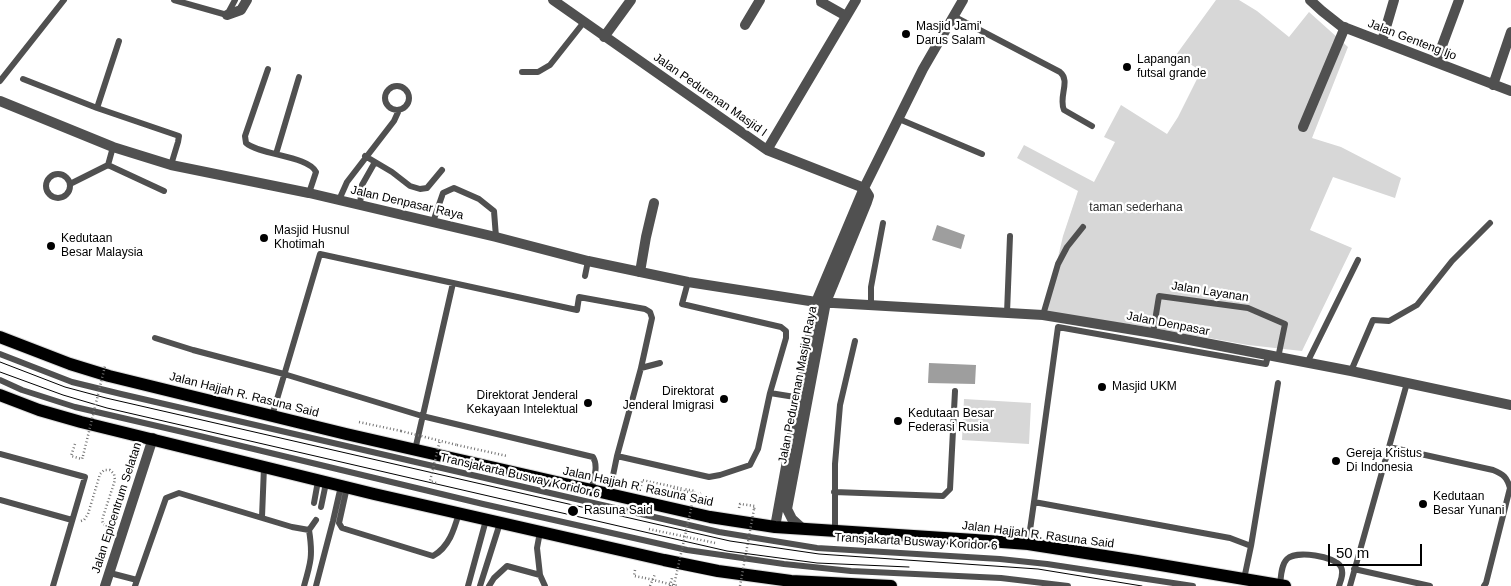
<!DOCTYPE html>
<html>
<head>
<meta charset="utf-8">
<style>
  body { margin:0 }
  #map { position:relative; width:1511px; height:586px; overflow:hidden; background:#fff; font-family:Helvetica,sans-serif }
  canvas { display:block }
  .scale { position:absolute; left:1328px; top:544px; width:94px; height:22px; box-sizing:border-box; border:2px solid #000; border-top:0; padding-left:6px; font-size:15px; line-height:18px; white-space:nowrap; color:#000; -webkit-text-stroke:4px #fff; paint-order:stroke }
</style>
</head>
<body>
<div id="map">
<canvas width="1511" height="586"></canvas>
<div class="scale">50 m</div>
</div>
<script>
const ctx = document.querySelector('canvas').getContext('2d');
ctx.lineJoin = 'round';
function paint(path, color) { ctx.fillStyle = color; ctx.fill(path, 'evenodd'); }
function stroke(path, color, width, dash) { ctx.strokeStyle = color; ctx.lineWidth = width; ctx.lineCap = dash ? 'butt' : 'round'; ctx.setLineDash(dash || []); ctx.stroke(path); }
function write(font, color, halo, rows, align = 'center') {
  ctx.font = font + ' Helvetica,sans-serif'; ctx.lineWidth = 4.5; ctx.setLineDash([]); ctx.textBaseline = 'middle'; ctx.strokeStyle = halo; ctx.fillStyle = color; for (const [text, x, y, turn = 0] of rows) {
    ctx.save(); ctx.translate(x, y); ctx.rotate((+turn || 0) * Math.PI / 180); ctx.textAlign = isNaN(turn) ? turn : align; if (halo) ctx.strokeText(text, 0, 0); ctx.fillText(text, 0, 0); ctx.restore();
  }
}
const green = new Path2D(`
  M1216,0H1239L1257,11L1289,37L1309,12L1348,47L1312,138L1341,147L1401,178L1395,198L1333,177L1310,230L1352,248L1302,351L1248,345L1136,325L1045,313L1063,236L1078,191L1017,158L1024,145L1094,182L1115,142L1104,137L1121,105L1167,134L1178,117L1201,71L1176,55Z
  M964,399L1031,403L1029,444L962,440Z`);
const water = new Path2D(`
  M937,225L965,235L961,249L932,240Z
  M929,363L976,365L975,384L928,383Z`);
const path = new Path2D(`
  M359,422L401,431
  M75,444L71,456L82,459L83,456
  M457,445L507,456
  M641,486L642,480L684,489
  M673,493L674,489L698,494L701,493
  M739,508L740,504L755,506L754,509
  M81,521L84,520L88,514L100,474L104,470H110L114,474L115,480L102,520L103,524L113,530
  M649,529L715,543
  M635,570L634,576L645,578
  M650,586L655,574
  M670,586L672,578`);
const service = new Path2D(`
  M174,0L227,15L235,0
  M953,16L1060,72C1071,81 1058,97 1064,110L1092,126
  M268,69L245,136L246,143C260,155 309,156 316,172L309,193
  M522,72H538L550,65L584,22
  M23,79L97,108L179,136L178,142L171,165
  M0,81L64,0
  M385 98a12 12 0 1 1 24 0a12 12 0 1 1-24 0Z
  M97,108L119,41
  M899,119L982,154
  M113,147L108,165L164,191
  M276,154L299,77
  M365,156L392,172L410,186L420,189L427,188L442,170
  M46 186a12 12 0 1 1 24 0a12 12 0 1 1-24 0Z
  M70,184L108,165
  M339,200L347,182L394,121L399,110
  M360,204L362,185L375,162
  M433,222L443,193L454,188L479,199L494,211L496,237
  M585,276L588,261
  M871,305V287L883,223
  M1007,313L1010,236
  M1043,315L1058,264L1067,247L1083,227
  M1153,333L1159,296L1248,308L1285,324L1278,358
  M155,338L193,350L284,374L422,416L593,457C599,467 593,480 591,491
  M0,354L72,382L121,394L719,532L817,548L1000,559L1047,564L1193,586
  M660,363L641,368L617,456L709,477L720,475L750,465L758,449L770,393L786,338V331L781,327L682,304L688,282
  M1307,363L1358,260
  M1351,371L1373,320L1389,321L1417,305L1452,261L1490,223
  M0,380L22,390L75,407L183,432L483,504L687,550L784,564L851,571L1001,578L1068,586
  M770,393L801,398
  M272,416L320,254L577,310L579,297L645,309L650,312L652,318L641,368
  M1389,447L1493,470C1503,474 1507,477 1510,488L1486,583L1484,586
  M415,450L453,283
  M0,454L85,477L53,586
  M347,487L339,523L342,528L433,556C449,547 454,530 459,513
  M834,492L943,496L950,489L955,391
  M609,495L617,456
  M0,500L72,520
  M1034,502L1058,327L1266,364L1268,356
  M314,503L318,481
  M321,507L326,483
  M262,517L264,467
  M835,531V464L840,405L855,341
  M540,532L537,548L540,575
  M1028,544L1034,502L1230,538L1251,546L1244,579
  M1251,546L1278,383
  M1354,569L1430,586
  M110,573L137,580
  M1280,585C1281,577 1281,565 1287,559C1296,550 1335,556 1341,567C1344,573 1341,580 1339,586
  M135,586L166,498L179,493L292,527L309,530
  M304,586C311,562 313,555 309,530L316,520
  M316,586L333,521L341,486
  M468,586L486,520
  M480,586L500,523
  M489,586L494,578L507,566L540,575L545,586
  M1350,586L1407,383`);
const minor = new Path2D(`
  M553,0L767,150L864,188
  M821,0V2L846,16
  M1310,0L1322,11L1341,26L1511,91
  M227,15L241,10L247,0
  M745,25L760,0
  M604,37L631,0
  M1382,41L1394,0
  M1436,62L1459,0
  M1493,85L1511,32
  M1303,127L1345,27
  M767,150L856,0
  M640,272L646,237L654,203`);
const tertiary = new Path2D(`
  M0,101L113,147L171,165L309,193L496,237L588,261L688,282L816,302L1043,315L1153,333L1351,371L1511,405
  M775,527L816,302L864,188L923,69L963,0
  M803,529L792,519L787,509L826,302L867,202L869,196L864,188
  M105,586L153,438`);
const primary = new Path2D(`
  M0,337L70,364L109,376L346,434L710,517L775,527L975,540L1028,544L1137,561L1285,586
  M0,395L39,410L81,422L374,494L664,560L718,571L791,581L891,586`);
const tram = new Path2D(`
  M0,362L65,387L106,398L730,541L819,554L1038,569L1142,586
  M0,372L63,395L107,408L727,551L817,563L909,567`);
const pathBridge = new Path2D(`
  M401,431L457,445
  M83,456L105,366
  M436,483L430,481L440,440
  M645,578L678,586
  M674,585L695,491L684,489
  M740,586L754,509`);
const markers = [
  [906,34,5,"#000"],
  [1127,67,5,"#000"],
  [264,238,5,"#000"],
  [51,246,5,"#000"],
  [1102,387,5,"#000"],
  [724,399,5,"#000"],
  [588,403,5,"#000"],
  [898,421,5,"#000"],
  [1336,461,5,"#000"],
  [1423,504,5,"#000"],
  [573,511,6,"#000"]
];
const poiNames = [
  ["Masjid Jami'",916,27],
  ["Darus Salam",916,41],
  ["Lapangan",1137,60],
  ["futsal grande",1137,74],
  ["Masjid Husnul",274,231],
  ["Khotimah",274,245],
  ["Kedutaan",61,239],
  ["Besar Malaysia",61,253],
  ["Masjid UKM",1112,387],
  ["Direktorat",714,392,"right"],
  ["Jenderal Imigrasi",714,406,"right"],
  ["Direktorat Jenderal",578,396,"right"],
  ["Kekayaan Intelektual",578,410,"right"],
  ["Kedutaan Besar",908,414],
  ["Federasi Rusia",908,428],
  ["Gereja Kristus",1346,454],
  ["Di Indonesia",1346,468],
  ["Kedutaan",1433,497],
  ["Besar Yunani",1433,511],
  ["Rasuna Said",584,511]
];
const streetNames = [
  ["Jalan Genteng Ijo",1412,40,21],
  ["Jalan Pedurenan Masjid I",710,95,35],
  ["Jalan Denpasar Raya",407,203,13],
  ["Jalan Layanan",1210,292,9],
  ["Jalan Denpasar",1168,324,11],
  ["Jalan Pedurenan Masjid Raya",798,385,-79],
  ["Jalan Hajjah R. Rasuna Said",244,395,14],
  ["Transjakarta Busway Koridor 6",520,476,13],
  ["Jalan Hajjah R. Rasuna Said",638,487,12],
  ["Jalan Epicentrum Selatan",117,508,-72],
  ["Jalan Hajjah R. Rasuna Said",1038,535,7],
  ["Transjakarta Busway Koridor 6",916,542,3]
];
const parkNames = [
  ["taman sederhana",1136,208]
];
paint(green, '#d7d7d7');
paint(water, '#9e9e9e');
stroke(primary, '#dbdbdb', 14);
stroke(path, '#727272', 2.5, [1, 2.5]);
stroke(service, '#505050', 6);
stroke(minor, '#505050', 10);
stroke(tertiary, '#505050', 10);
stroke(primary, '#000', 12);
stroke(tram, '#000', 1);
stroke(pathBridge, '#727272', 2.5, [1, 2.5]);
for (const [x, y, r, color] of markers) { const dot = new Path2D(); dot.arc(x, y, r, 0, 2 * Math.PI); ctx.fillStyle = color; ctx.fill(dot); stroke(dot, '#fff', 2); }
write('12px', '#000', '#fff', poiNames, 'left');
write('12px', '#000', '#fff', streetNames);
write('12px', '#2e2e2e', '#fff', parkNames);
</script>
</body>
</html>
